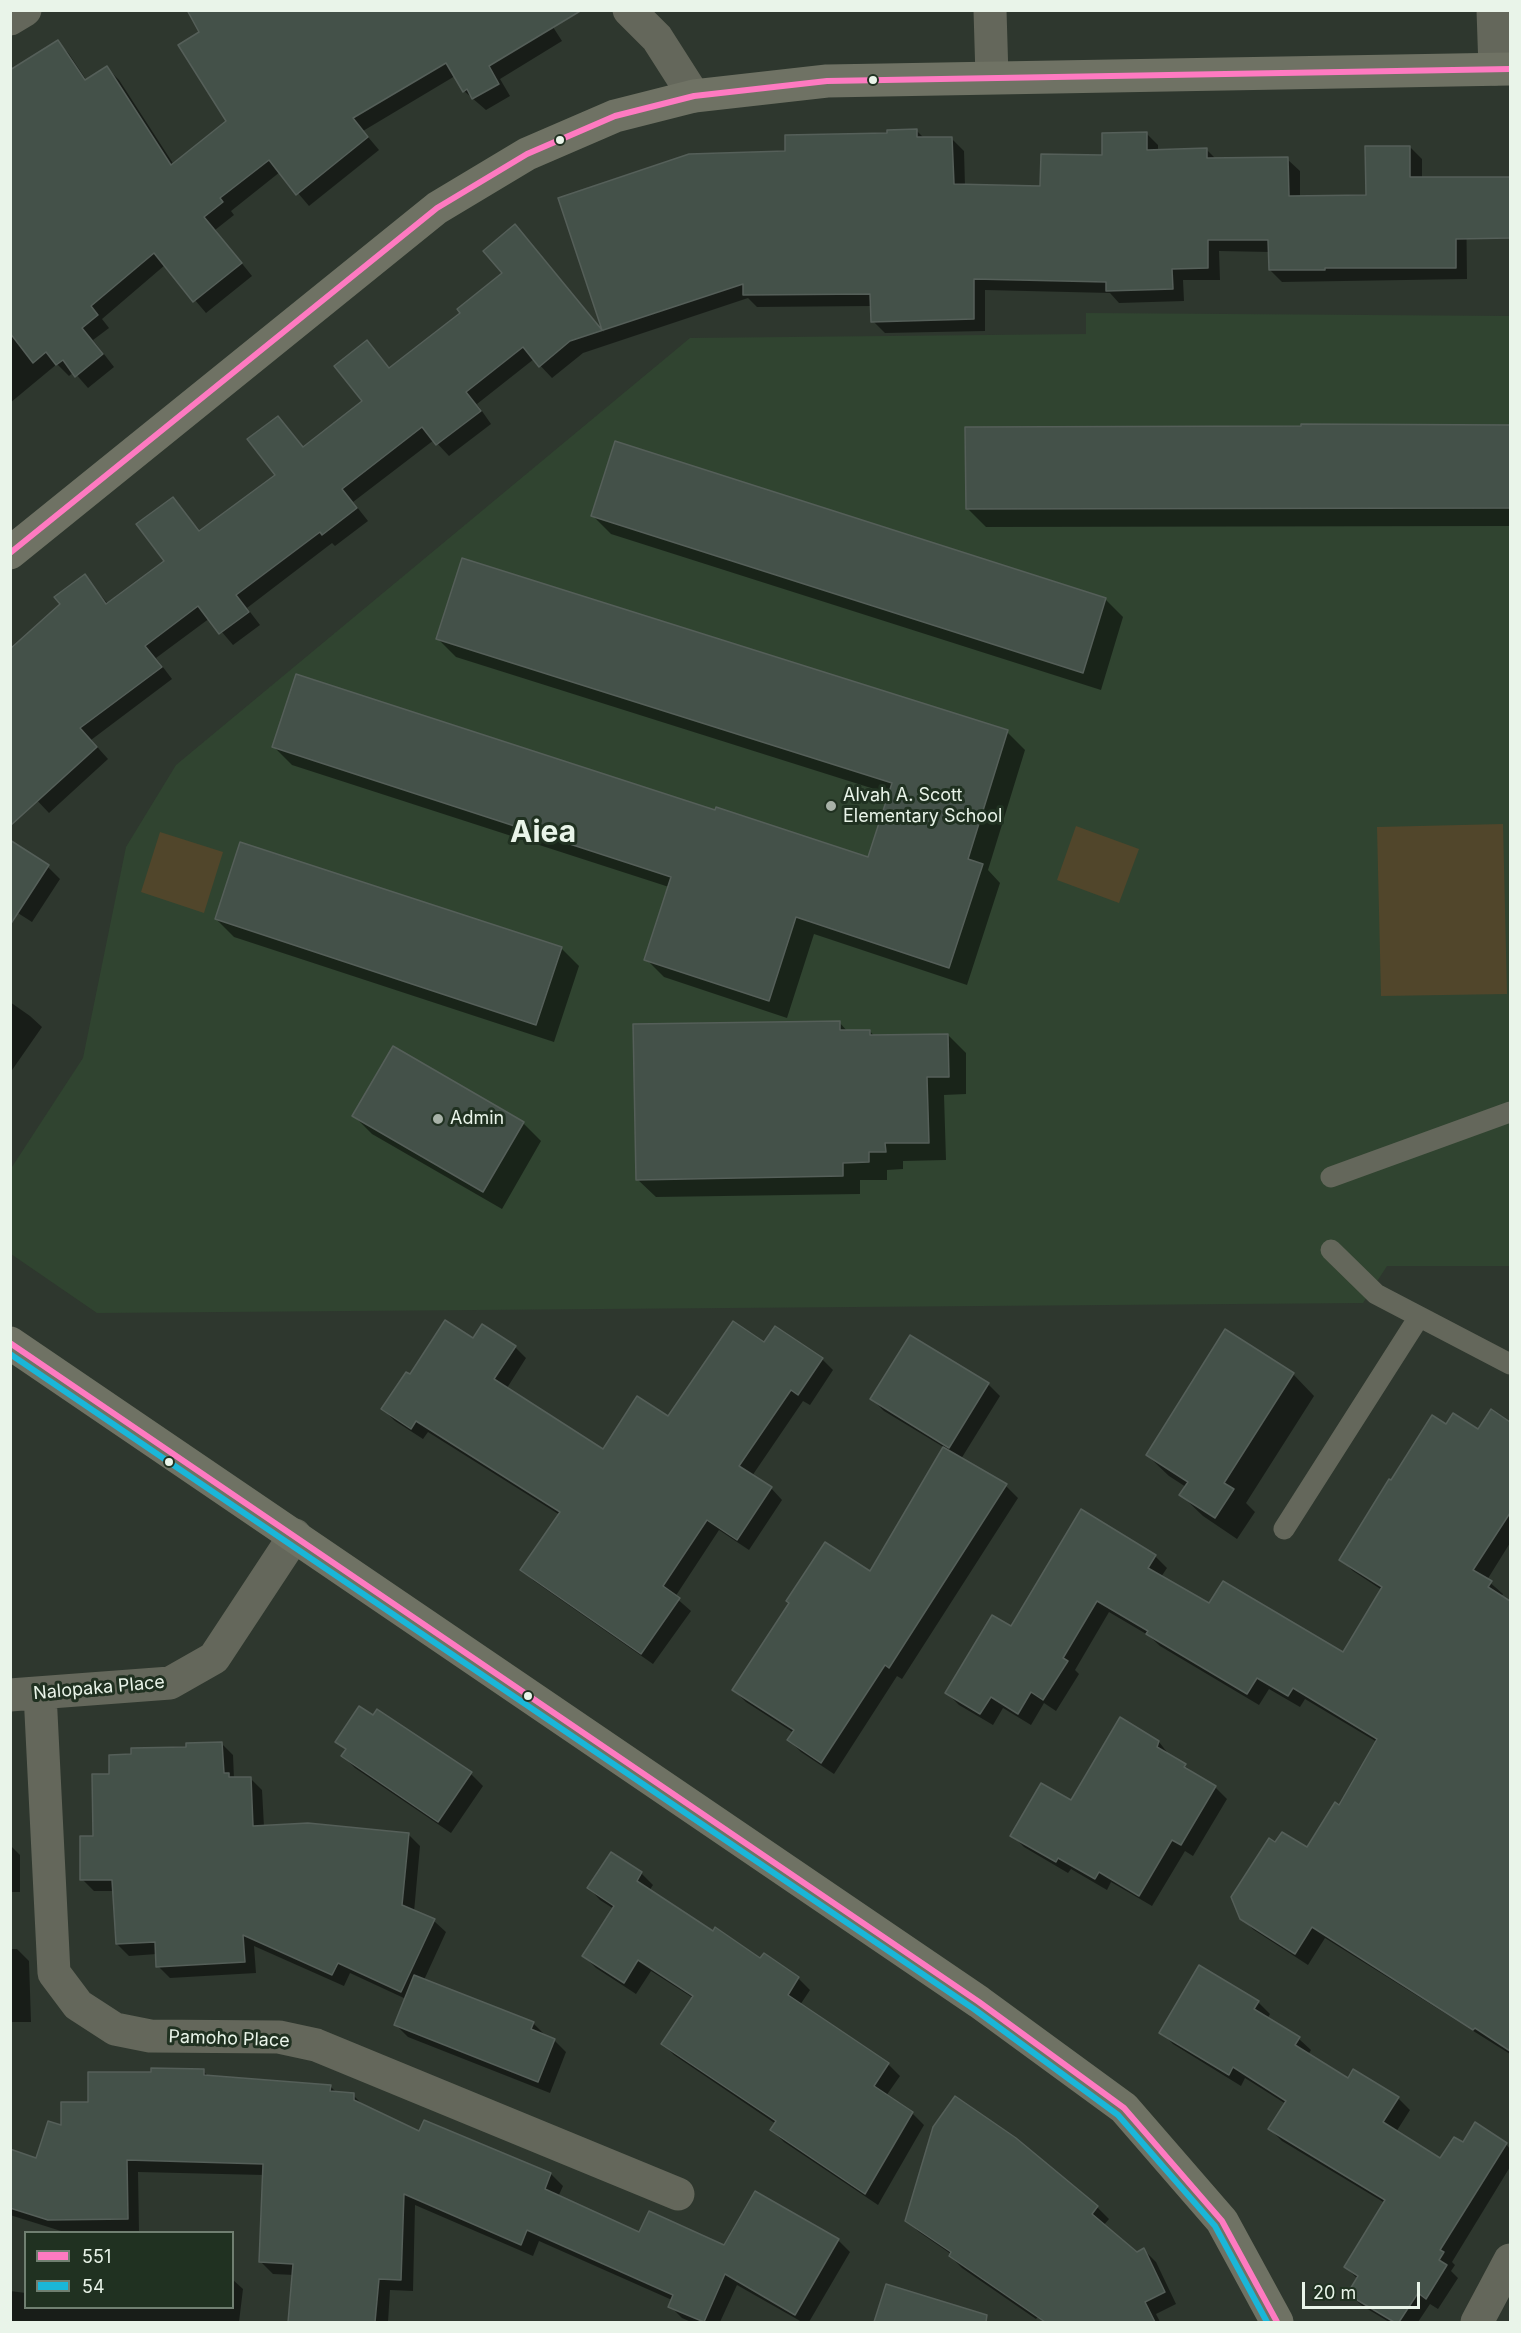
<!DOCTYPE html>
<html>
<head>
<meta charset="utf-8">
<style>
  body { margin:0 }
  #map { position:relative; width:1521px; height:2333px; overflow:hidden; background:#2e372e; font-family:Inter,sans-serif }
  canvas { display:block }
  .frame { position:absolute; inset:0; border:12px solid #e9f4e9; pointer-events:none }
  .legend { position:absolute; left:24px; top:2231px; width:210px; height:78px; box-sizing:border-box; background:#203121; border:2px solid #707f71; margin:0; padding:8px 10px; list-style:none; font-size:18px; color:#e9f4e9 }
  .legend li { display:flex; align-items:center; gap:12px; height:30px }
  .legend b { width:30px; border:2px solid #707f71 }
  .scale { position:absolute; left:1302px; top:2282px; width:118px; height:27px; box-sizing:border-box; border:3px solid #e9f4e9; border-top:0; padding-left:8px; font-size:18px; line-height:21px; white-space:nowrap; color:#e9f4e9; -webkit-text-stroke:4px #203121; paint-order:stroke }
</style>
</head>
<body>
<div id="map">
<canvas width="1521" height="2333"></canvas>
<div class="frame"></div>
<ul class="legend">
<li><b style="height:8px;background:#fe7ac1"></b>551</li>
<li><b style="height:8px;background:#1ab6d8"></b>54</li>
</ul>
<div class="scale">20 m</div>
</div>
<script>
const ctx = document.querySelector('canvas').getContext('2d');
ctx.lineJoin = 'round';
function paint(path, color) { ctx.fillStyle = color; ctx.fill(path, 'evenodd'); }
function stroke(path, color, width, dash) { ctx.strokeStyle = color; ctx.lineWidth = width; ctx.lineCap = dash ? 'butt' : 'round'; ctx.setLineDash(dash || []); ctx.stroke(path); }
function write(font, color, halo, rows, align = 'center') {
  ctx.font = font + ' Inter,sans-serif'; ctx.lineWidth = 6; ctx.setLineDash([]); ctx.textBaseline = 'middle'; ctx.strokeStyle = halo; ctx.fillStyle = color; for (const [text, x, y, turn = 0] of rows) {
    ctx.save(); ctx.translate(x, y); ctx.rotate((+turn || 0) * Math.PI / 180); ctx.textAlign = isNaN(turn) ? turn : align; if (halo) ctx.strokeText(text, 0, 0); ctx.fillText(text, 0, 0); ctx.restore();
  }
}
const built = new Path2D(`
  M1086,313L1510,316V1266H1387L1363,1303L97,1313L11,1254L10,1170L83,1058L126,847L176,765L690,338L1086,334Z`);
const green = new Path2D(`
  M1503,824L1507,994L1381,996L1377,827Z
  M1076,826L1139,849L1119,903L1057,880Z
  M160,832L223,852L204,913L141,892Z`);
const shadow = new Path2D(`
  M554,10L562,22L553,27L562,41L500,79L510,96L486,110L464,91L455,76L363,131L379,150L309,206L280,172L231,211L234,215L215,230L252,276L206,313L165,265L102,319L109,328L93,340L114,367L88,388L74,372L69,376L57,364L10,403V267L58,42L69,54L87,81L107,68L119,80L174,165Z
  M916,130L925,139H952L964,151L965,186L1042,188L1146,133L1158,145V151L1207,150L1216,159H1287L1300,171V197L1367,196L1410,147L1422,159V178L1466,190L1467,279L1282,282L1270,270V252L1219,251L1220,280H1183L1184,301L1119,303L1110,293L985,290V331L885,333L873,321L872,306L757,307L748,298L583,353L552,378L534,359L477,404L491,424L449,456L434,440L353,502L368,521L335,546L332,543L247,608L260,625L233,645L210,618L156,658L172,679L91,740L108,759L49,813L10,772L62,605L85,576L108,604L166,561L173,499L201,532L277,475L278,418L304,448L364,402L367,342L391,369L463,313L504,273L515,226L604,332L560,199L787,153Z
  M1302,426H1510V526L986,527L968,509L1302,427Z
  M593,516L1105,599L1123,617L1101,690L611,534Z
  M438,639L1007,732L1025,750L988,870L1000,883L967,985L814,934L787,1018L664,977L646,959L669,887L292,765L274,747L716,812L869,859L890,794L456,657Z
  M10,842L48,867L60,879L32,922L10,908Z
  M216,919L561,948L579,966L554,1042L234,937Z
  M10,1002L30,1016L42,1027L10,1073Z
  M839,1022L848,1032L870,1031L875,1037L948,1035L966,1053V1094L944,1095L946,1160L903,1161V1169L887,1170V1180H860V1194L656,1197L637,1179Z
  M354,1116L523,1123L541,1141L502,1209L372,1134Z
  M473,1340L515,1347L526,1358L507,1388L603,1451L669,1418L765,1344L822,1359L833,1370L810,1405L803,1401L752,1476L771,1488L782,1500L749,1550L719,1530L675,1597L691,1611L653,1664L534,1581L522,1570L560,1515L428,1432L423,1439L395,1421L383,1409L410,1376Z
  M1293,1374L1314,1396L1246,1503L1255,1512L1237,1539L1203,1516L1181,1495L1186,1487L1169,1476L1147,1455Z
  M988,1384L1000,1396L961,1459L1006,1486L1018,1498L902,1679L897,1676L834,1774L801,1752L789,1740L794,1733L746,1702L734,1690L871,1574L945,1448L884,1411L872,1399Z
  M1491,1412L1510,1424V1543L1487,1580L1503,1594L1501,1597L1510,1603V2054L1325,1938L1308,1965L1254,1930L1241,1918L1276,1844L1307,1849L1340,1807L1377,1742L1305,1699L1300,1707L1269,1689L1259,1705L1160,1646L1148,1635L1109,1612L1075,1670L1079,1674L1056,1711L1044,1703L1031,1725L1003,1708L993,1725L959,1705L947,1693L1012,1628L1155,1556L1167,1568L1161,1577L1210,1605L1343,1654L1382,1590L1353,1571L1341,1559L1391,1482L1447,1426L1478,1431Z
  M1121,1719L1159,1742L1170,1756L1215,1787L1227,1799L1193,1856L1185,1851L1152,1906L1111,1882L1107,1890L1071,1869L1068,1873L1024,1847L1012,1835L1071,1802Z
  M337,1742L471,1774L483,1786L451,1833L355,1768L343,1756L347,1751Z
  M221,1743L233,1755L234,1779L250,1778L262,1790L264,1827L408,1834L420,1846L414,1912L434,1921L446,1932L424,1980L533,2023L545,2035L554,2040L566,2052L550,2093L408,2037L396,2025L406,1999L350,1973L344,1986L254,1946L256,1973L170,1978L158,1966L157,1954L129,1956L117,1944L114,1891H94L82,1879L110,1775L188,1749Z
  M10,1845L20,1855V1892H10Z
  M611,1854L641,1873L653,1885L649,1891L713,1933L761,1960L764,1956L798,1978L810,1990L800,2005L888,2064L900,2076L886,2096L912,2113L924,2125L878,2205L784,2142L772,2130L776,2124L674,2055L663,2044L693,1998L651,1971L636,1994L596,1968L584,1956L614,1909L600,1900L589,1888Z
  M10,1949H17L29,1961L31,2022H10Z
  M1258,2002L1270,2014L1267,2019L1299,2039L1311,2050L1308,2055L1348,2080L1398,2098L1410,2110L1396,2132L1440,2160L1463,2144H1506L1510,2149V2167L1452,2262L1455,2265L1451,2271L1458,2278L1438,2309L1430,2304L1418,2322H1389L1361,2305L1349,2293L1358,2279L1345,2267L1385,2203L1282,2141L1270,2129L1286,2104L1245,2078L1241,2086L1173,2044L1161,2032Z
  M203,2071L209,2077L330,2086L337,2093L353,2095L365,2107L420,2133L551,2174L563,2186L558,2197L640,2234L724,2247L838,2240L850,2252L809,2322H802L737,2285L720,2322H691L682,2318L670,2306L672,2300L539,2241L533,2256L415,2205L413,2291L390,2290L388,2322H290L294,2275L273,2274L261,2262L264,2175L138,2172L139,2232L61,2231L10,2215V2151L37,2160L63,2127L89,2103L152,2073Z
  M1015,2139L1097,2207L1109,2219L1103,2226L1137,2254L1144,2250L1156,2262L1176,2304L1156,2314L1160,2322H1064L1056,2306L1045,2308L1036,2319L962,2268L950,2256L951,2254L919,2232L906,2220Z
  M232,2279L243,2289L239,2322H10V2291L26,2293V2308H232Z
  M887,2286L948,2309L944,2322H876Z`);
const building = new Path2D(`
  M187,10H582L489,66L499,84L472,99L467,89L463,92L446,63L353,118L368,137L296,195L269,160L220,198L223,202L204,217L242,263L193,302L154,253L91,306L98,315L82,328L103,354L75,377L63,360L56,365L46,352L33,363L10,333V70L58,40L85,80L107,66L171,165L226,121L178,45L199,32Z
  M917,129V137H952L954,184L1040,186L1041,154L1102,155V133L1147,132V150L1207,148V158L1288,157L1289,196L1366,195L1365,146H1410V177H1510V238L1456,239V268H1325V270H1269L1268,240H1208V268L1172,269L1173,289L1106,291V282L974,279V319L871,322L870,294L743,295V284L570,341L539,367L523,347L466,392L481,411L436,445L422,427L342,489L357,508L322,535L320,532L236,595L249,612L219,634L198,606L145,646L162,667L80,728L97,747L10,826V649L60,604L54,597L85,574L106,604L164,561L136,524L173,497L199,531L275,475L247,439L278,416L303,447L362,401L334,366L367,340L389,368L460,313L457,309L502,273L483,251L515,224L602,330L558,198L689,154L785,151V135L887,133V130Z
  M1301,424L1510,425V508L966,509L965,427L1301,426Z
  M615,441L1106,598L1083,673L591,516Z
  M462,558L1008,730L968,859L983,864L949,968L796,917L769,1001L644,960L671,877L272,747L296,674L715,810L716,807L868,857L892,783L436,639Z
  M10,840L49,865L10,925Z
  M240,842L562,947L536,1025L215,919Z
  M840,1021V1030H870V1035L948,1034L949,1077H927L929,1143H885L886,1152H869V1162L843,1163V1176L636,1180L633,1024Z
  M393,1046L524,1122L483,1192L352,1116Z
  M445,1320L473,1338L482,1324L516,1346L494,1379L603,1449L637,1396L668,1416L733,1321L764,1342L775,1326L823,1358L798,1395L791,1390L739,1466L772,1487L737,1540L707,1520L663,1586L680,1598L641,1654L520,1570L560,1512L416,1421L411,1429L381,1409L406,1372L410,1374Z
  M1225,1329L1294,1373L1224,1483L1234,1489L1215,1518L1179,1495L1188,1482L1146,1455Z
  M910,1335L989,1383L949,1448L870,1399Z
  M1491,1409L1510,1422V1513L1473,1570L1492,1581L1488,1587L1510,1601V2051L1475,2028L1473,2030L1312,1927L1295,1954L1240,1919L1231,1897L1269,1838L1275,1842L1282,1832L1307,1847L1335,1802L1339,1805L1377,1739L1293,1688L1288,1696L1257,1678L1247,1694L1146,1634L1148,1631L1097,1601L1063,1658L1068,1661L1043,1700L1031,1692L1018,1714L991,1697L980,1714L945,1693L992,1615L1011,1626L1081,1509L1156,1555L1148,1568L1209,1603L1223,1581L1343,1652L1382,1587L1339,1560L1389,1479L1391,1480L1432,1415L1446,1424L1453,1413L1478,1429Z
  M943,1447L1007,1484L889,1668L885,1665L821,1763L787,1740L794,1730L732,1690L789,1603L786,1601L825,1542L870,1571Z
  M359,1706L373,1715L377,1709L472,1772L438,1822L341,1756L346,1749L335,1742Z
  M1120,1717L1159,1741L1157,1747L1186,1764L1184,1767L1216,1786L1181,1845L1172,1840L1139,1896L1099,1872L1095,1879L1058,1858L1056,1862L1010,1836L1041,1783L1071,1800Z
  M222,1742L224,1773H229V1777H251L253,1826L308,1823L409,1833L402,1905L435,1919L401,1992L338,1963L332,1975L243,1935L245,1962L156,1967L155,1942L116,1944L112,1880H80V1836H93L92,1774H109V1755L131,1754V1748L186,1747V1743Z
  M611,1852L642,1872L637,1881L713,1931L715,1927L760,1958L764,1953L799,1977L788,1995L889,2063L874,2086L913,2112L865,2194L770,2130L776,2121L661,2044L693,1996L638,1960L624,1983L582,1956L614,1906L587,1888Z
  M1199,1965L1259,2001L1254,2009L1300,2037L1295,2045L1348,2078L1353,2069L1399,2097L1383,2122L1440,2158L1454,2137L1463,2142L1475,2122L1507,2143L1440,2250L1444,2252L1439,2260L1447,2265L1426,2299L1418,2293L1399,2322H1394L1347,2294L1358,2276L1344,2267L1385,2200L1268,2129L1286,2101L1233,2067L1229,2075L1159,2033Z
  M414,1975L534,2022L531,2029L555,2039L538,2082L394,2025Z
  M151,2068L204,2069V2075L331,2085L330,2091L354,2093V2100L419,2131L424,2120L551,2173L545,2189L639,2232L649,2211L724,2245L755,2191L839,2239L795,2315L725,2274L704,2322L668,2307L673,2295L527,2230L521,2245L404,2194L401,2280L379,2279L375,2322H288L293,2264L259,2262L263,2164L127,2160L128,2219L48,2220L10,2208V2149L36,2158L48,2121L61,2125V2102H88V2072H151Z
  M955,2096L1016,2138L1098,2206L1092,2214L1137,2252L1144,2248L1165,2292L1145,2302L1155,2322H1045L949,2256L951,2252L905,2221L933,2127Z
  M886,2284L987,2315L986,2322H874Z`);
const lane = new Path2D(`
  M1331,1177L1510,1112
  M1331,1250L1376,1294L1510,1364
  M1284,1529L1419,1317`);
const street = new Path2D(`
  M629,10L657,38L694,96
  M990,10L992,77
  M1493,10L1495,69
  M10,19L25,10
  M40,1693L54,1973L78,2005L115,2029L150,2036L279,2037L316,2045L678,2194
  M10,1695L170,1683L214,1658L295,1535
  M1477,2322L1510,2260`);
const secondary = new Path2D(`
  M10,553L437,208L527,154L615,116L694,96L827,81L1510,69
  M10,1343L979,2002L1124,2108L1222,2221L1277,2322`);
const bus1 = new Path2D(`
  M10,553L437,208L527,154L615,116L694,96L827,81L1510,69
  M10,1343L979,2002L1124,2108L1222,2221L1277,2322`);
const bus2 = new Path2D(`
  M10,1354L974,2009L1118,2115L1215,2226L1267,2322`);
const markers = [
  [873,80,5,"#e9f4e9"],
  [560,140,5,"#e9f4e9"],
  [831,806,6,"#a8b2a8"],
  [438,1119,6,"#a8b2a8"],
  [169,1462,5,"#e9f4e9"],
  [528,1696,5,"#e9f4e9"]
];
const poiNames = [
  ["Alvah A. Scott",843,796],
  ["Elementary School",843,817],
  ["Admin",450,1119]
];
const streetNames = [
  ["Nalopaka Place",99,1688,-5],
  ["Pamoho Place",229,2039,2]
];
const townNames = [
  ["Aiea",543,833]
];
paint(built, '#304430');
paint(green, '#51462b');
paint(shadow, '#0007');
paint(building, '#445149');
stroke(building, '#555f59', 1.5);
stroke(lane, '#64675b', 21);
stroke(street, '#64675b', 33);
stroke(secondary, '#6f7264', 33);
stroke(bus1, '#fe7ac1', 6);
stroke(bus2, '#1ab6d8', 6);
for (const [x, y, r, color] of markers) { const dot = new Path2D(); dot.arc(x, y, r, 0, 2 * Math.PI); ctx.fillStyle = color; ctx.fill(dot); stroke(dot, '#203121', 2); }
write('18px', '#e9f4e9', '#203121', poiNames, 'left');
write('18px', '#e9f4e9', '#203121', streetNames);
write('bold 30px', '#e9f4e9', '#203121', townNames);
</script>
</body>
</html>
